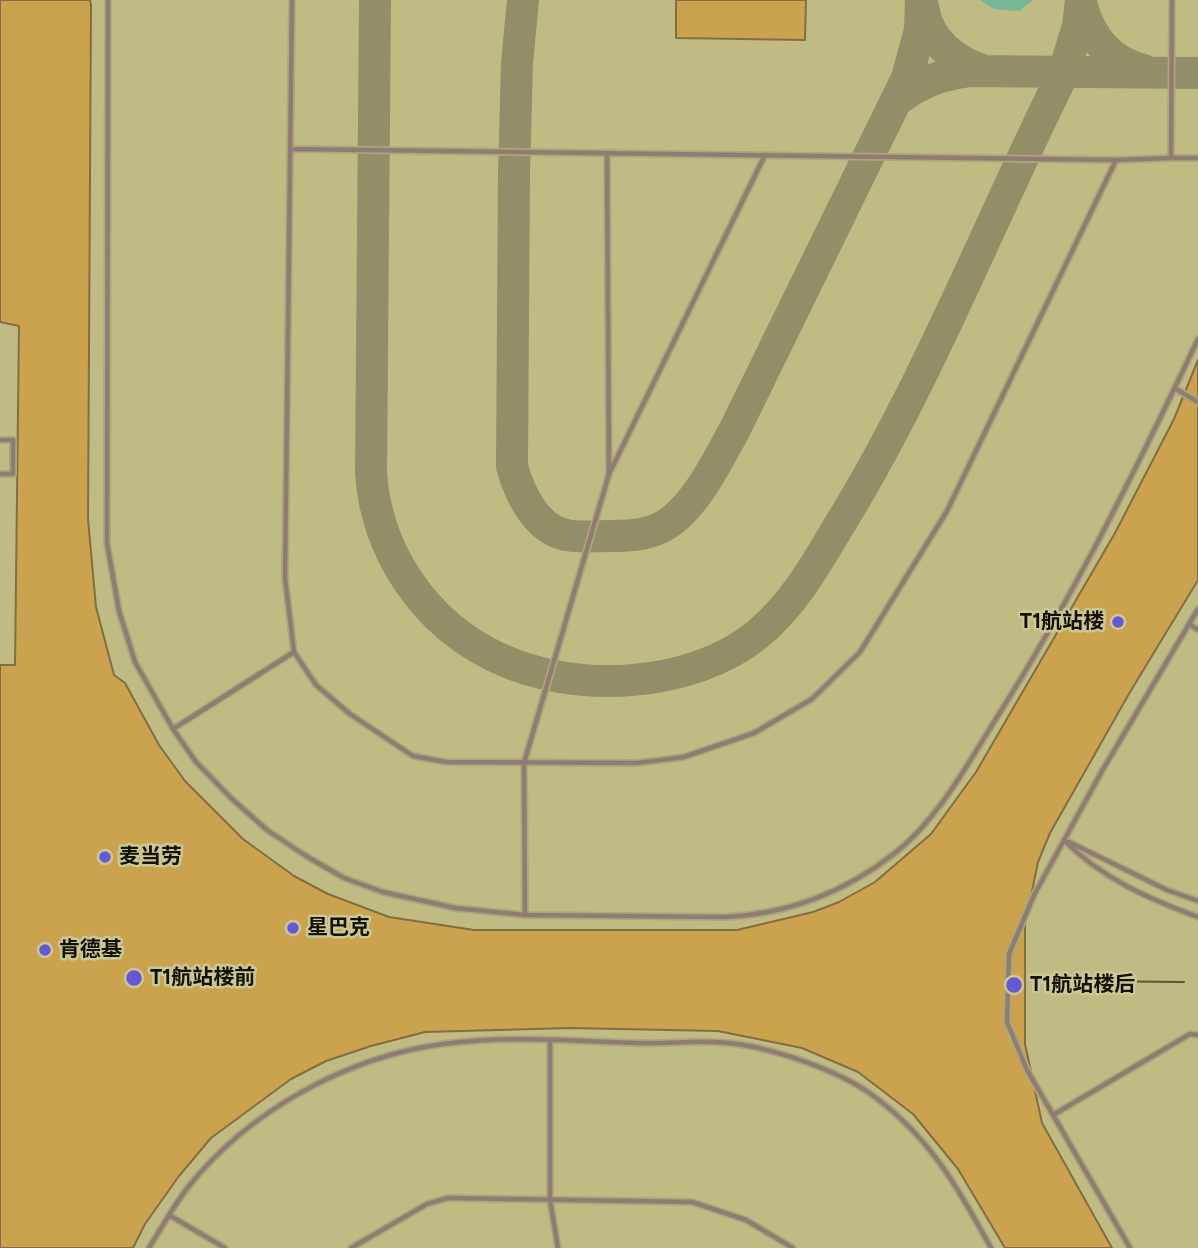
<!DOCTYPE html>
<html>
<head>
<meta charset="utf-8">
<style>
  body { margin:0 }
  canvas { display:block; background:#ccc796 }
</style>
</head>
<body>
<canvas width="1198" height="1248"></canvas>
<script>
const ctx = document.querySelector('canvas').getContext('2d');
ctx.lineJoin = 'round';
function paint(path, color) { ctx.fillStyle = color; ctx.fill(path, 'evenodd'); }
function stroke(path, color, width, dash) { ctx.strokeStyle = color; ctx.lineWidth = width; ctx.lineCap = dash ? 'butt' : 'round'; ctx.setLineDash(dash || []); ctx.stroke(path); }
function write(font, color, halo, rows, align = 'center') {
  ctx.font = font + ' Figtree,"Noto Sans SC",sans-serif'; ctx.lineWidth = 5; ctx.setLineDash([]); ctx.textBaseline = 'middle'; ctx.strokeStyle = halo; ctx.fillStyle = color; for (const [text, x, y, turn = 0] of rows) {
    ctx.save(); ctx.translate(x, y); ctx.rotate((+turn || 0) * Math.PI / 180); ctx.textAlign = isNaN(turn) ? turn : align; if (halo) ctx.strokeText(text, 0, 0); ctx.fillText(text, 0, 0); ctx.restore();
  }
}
const built = new Path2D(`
  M0,0H1198V1248H0Z`);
const green = new Path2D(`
  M980,0H1033L1019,11L994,9Z`);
const taxiway = new Path2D(`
  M375,0L371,472C376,552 425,624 498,658C574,694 691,689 758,634C795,603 816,564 840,524C928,381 989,222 1064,72L1078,26L1081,0
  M523,0L517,63L514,173L512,466C519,493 536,529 566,535C579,538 595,536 609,536C633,536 655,535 674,519C701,496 717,461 734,431L907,78L920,30L921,0
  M1081,2C1089,36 1109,62 1144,70
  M923,7C928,41 955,62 985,71
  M896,101C918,83 941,74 970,71L1198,73`);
const building = new Path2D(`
  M0,0H90L91,5L88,519L96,607L114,675L125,683L159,745L185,781L243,839L294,876L328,894L389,917L474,930H737L813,912L839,902L875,882L931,834L976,772L1115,533L1174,419L1198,360V580L1130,692L1050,833L1038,862L1025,925V1044L1042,1123L1112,1248H1005L958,1169L913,1114L858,1072L802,1048L718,1031L570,1028L425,1032L371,1046L326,1061L291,1079L211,1138L179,1176L145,1224L133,1248H0V665H15L19,326L0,322Z
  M676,0H806L805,40L676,38Z`);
const lane = new Path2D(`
  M108,0L107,543L119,611L135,662L173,729L196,762L231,798L267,830L306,856L344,878L383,892L455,908L525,915L725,917C789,914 844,893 895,853C937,820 966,767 994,722C1072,599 1136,470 1198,339
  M292,0L285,578L294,652L316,685L350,714L413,756L446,762L637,763L684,757L754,733L812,699L860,652L947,511L1116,160
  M292,149L1116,160L1171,158L1172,0
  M607,155L609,473
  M1171,158H1198
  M1176,389L1198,402
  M0,440H13V474H0
  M1189,624L1198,630
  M173,729L294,652
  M1064,840C1101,878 1149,899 1198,917
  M1069,842L1167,890L1198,901
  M525,915L524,763L609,474L765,155
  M550,1040V1200L558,1248
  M1053,1115L1190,1034L1198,1035
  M169,1215L225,1248
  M149,1248C162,1227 174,1205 189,1186C250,1110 347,1057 443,1044C507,1035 574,1041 638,1043C663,1044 688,1041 713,1042C759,1043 829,1066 868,1092C929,1135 956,1185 991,1248
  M351,1248L427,1204L448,1198L692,1202L746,1220L793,1248
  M1130,1248L1027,1070L1007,1022L1009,954L1034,895L1102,771L1198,609`);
const tram = new Path2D(`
  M1087,981L1184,982`);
const markers = [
  [1118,622,7,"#6658d2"],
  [105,857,7,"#6658d2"],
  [293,928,7,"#6658d2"],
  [45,950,7,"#6658d2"],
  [134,978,9,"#6658d2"],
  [1014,985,9,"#6658d2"]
];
const poiNames = [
  ["T1航站楼",1104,622,"right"],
  ["麦当劳",119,857],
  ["星巴克",307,928],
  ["肯德基",59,950],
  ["T1航站楼前",150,978],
  ["T1航站楼后",1030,985]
];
paint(built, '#c0bb83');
paint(green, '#76b598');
stroke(taxiway, '#928e68', 32);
paint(building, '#cba34f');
stroke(building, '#836d43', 2);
stroke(lane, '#aba67b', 8);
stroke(lane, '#917c73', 4.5);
stroke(tram, '#59563a', 2);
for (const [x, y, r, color] of markers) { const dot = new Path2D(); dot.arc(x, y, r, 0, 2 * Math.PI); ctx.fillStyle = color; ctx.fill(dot); stroke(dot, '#ccc796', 2.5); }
write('bold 21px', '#131102', '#ccc796', poiNames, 'left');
</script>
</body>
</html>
